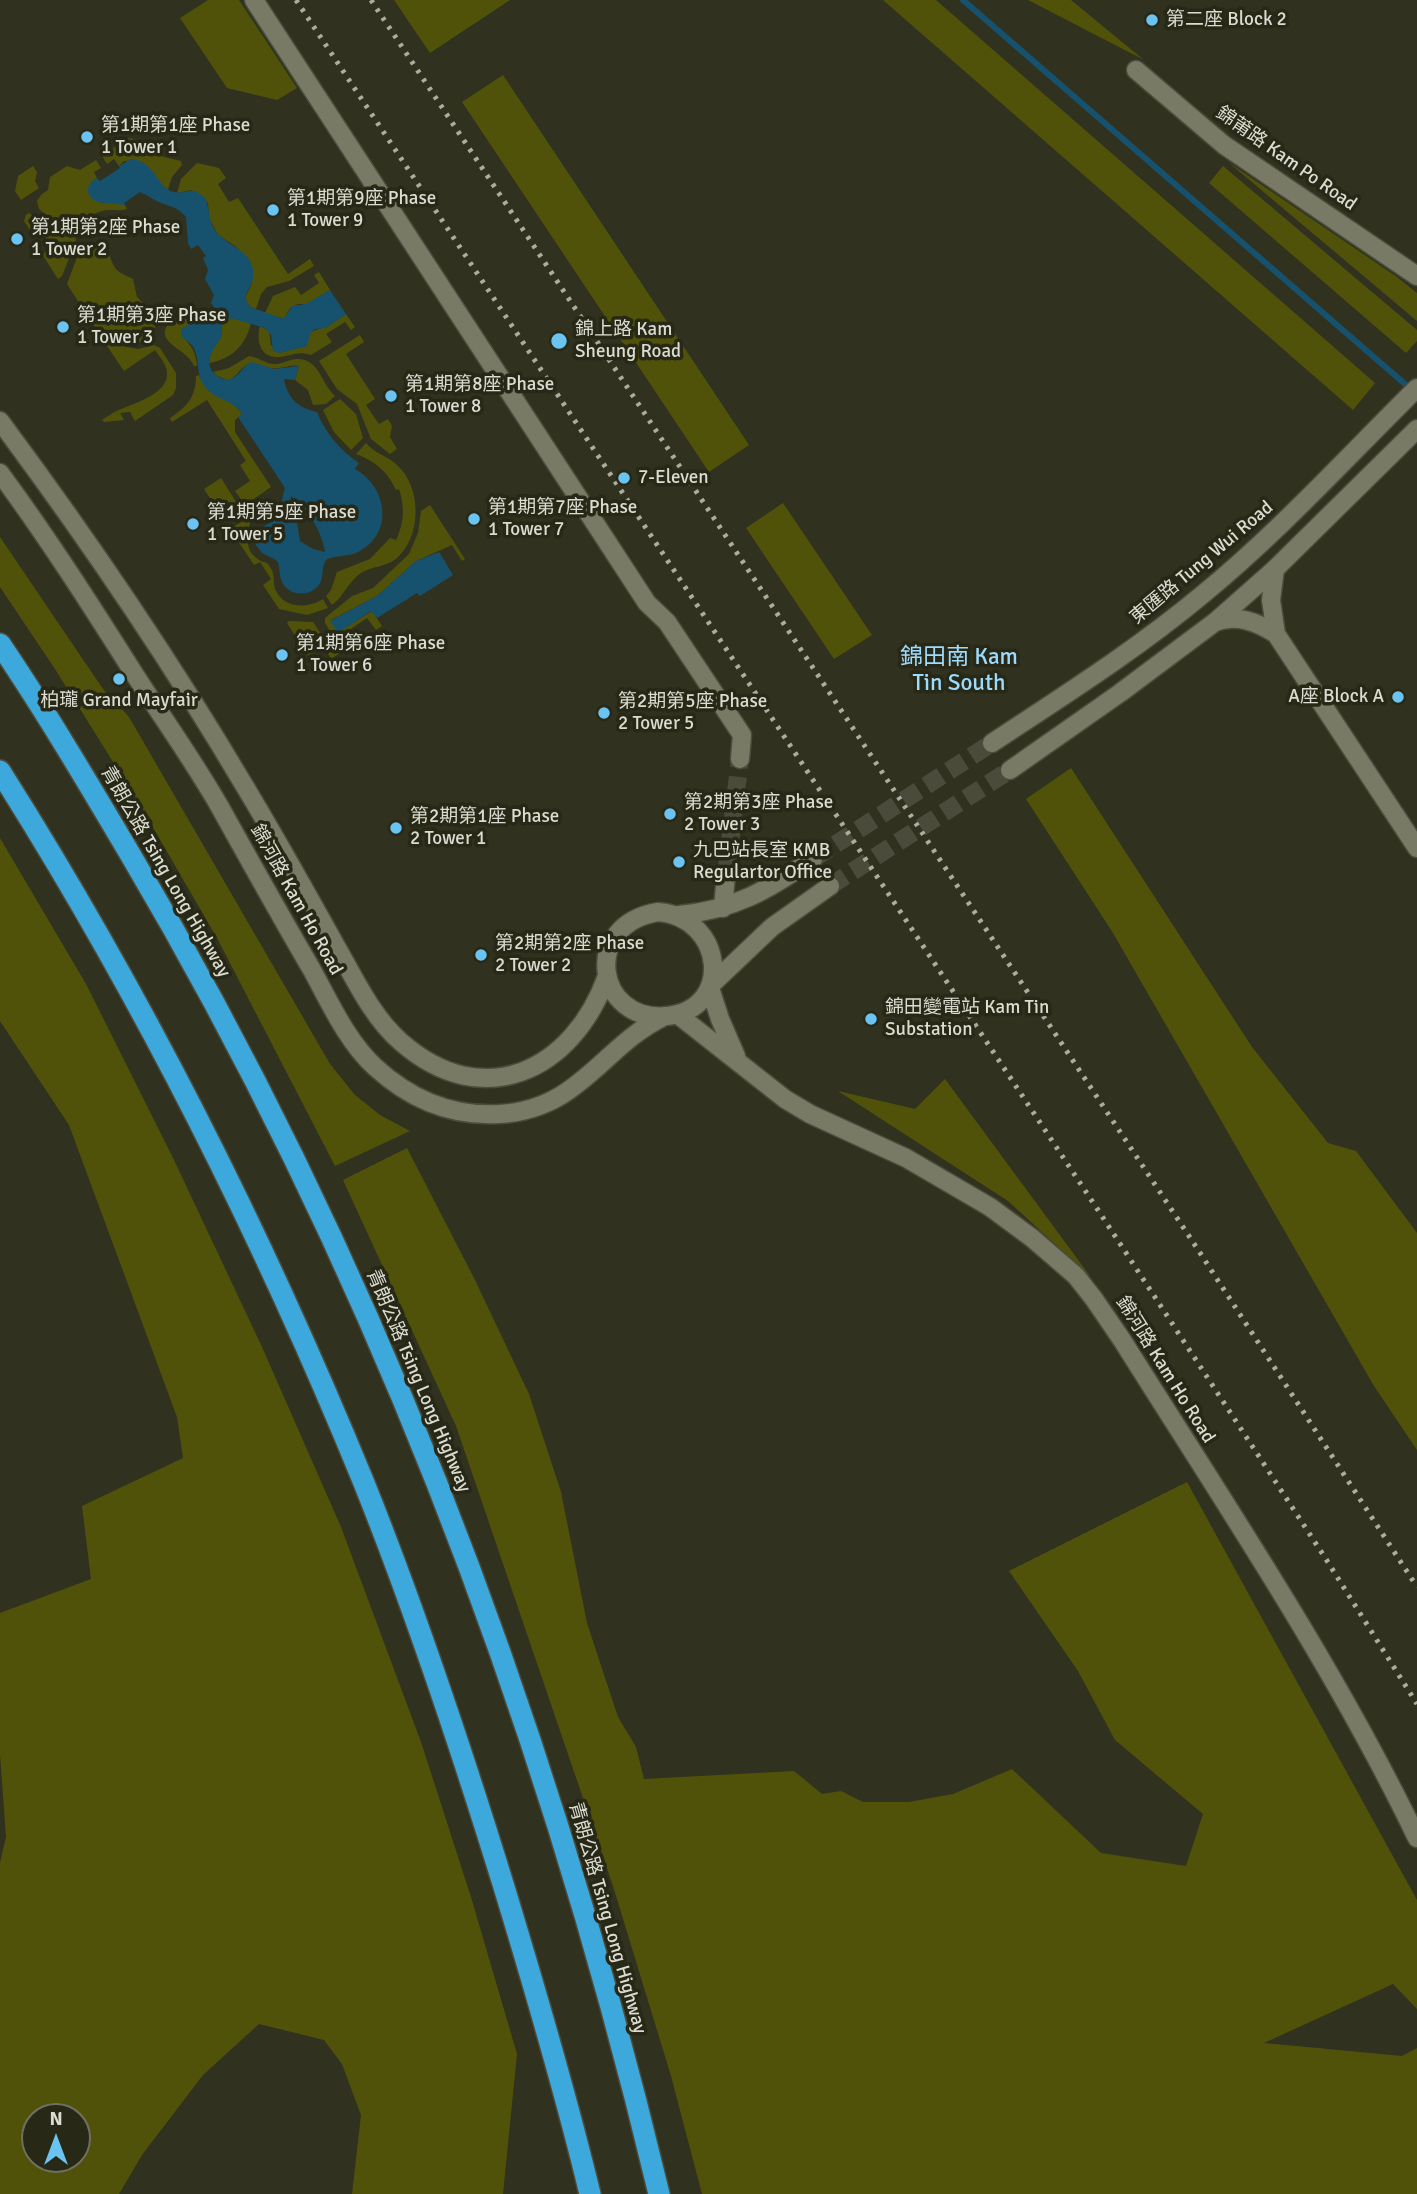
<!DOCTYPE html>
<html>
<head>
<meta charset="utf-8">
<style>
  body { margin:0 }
  #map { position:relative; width:1417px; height:2194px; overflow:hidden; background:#313120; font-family:Signika,sans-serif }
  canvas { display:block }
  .north { position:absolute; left:21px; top:2103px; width:70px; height:70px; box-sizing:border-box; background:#272816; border:2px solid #6f7061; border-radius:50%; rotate:0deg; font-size:19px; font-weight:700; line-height:28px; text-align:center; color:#dbdcd1 }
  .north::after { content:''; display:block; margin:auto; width:24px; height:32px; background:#6bc3f2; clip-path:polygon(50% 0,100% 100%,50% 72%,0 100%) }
</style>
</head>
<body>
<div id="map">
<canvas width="1417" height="2194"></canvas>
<div class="north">N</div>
</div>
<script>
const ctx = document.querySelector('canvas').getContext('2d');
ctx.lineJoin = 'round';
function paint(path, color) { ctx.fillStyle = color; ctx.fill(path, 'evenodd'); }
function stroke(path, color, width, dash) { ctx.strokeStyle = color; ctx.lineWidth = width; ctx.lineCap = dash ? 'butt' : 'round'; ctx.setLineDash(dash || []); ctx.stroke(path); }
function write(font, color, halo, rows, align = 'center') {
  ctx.font = font + ' Signika,"Noto Sans TC",sans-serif'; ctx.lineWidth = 7; ctx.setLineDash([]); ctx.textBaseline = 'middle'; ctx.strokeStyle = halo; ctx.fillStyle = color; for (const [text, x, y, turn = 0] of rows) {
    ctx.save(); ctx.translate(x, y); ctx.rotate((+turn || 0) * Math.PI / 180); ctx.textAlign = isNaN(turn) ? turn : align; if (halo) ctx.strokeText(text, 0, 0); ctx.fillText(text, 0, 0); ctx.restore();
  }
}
const green = new Path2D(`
  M208,0H239L297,88L277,100L227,88L180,18Z
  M394,0H510L430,53Z
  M883,0H936L1375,383L1353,410Z
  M1028,0H1071L1144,60Z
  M503,75L749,445L709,472L462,102Z
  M129,138L148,143L156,155L181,161L182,165L172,177L168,190C146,174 160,166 124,161L119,166L114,159L107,164L102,156Z
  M96,160L101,168L94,172L97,178L92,181L102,203L112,202L125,205L127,209C118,212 109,208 99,212C73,222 64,232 39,209L37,201L41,195L48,190L50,177L67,166L80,170Z
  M1228,162L1397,277L1417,293V321Z
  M197,163L219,168L226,178L218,184L229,202L238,198L288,274L310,259L314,266L289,281L267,287L261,294L256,309L250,307L245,298L252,283L250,261L235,246L218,235L209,218L208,203L191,190L177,193L181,179Z
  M33,166L37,172L35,181L39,188L21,200L15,191L18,176Z
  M1223,166L1417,330V341L1406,353L1209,183Z
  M29,213L51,230L75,235L76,241L62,276L58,279L42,254L52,247L39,228L32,233L24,221L26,215Z
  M88,243C113,244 107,259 117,270C121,274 128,276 133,279L137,297L153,313L156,325L151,335L139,343L100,335L67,284L81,247Z
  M319,272L330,290L307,304H298L290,308L284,319L265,313L273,296L295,287L301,295L319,283L314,275Z
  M195,314L193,323L181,329C185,346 195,342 197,366H194C188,348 149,342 172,320L186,318Z
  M346,314L355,327L351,330L345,322L326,334L332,342L311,355C297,350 290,357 277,357C260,357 256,340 260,326L269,331L271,345L279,353L306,346L310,332L328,326Z
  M231,318L251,323C246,345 232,359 209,363L210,353L221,337L222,325Z
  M360,335L364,342L346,354L375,399L366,405L379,424L388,419L392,426L390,437L397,449L390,454L371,439L357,404L337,389L319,361Z
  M105,343L138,349L154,345L160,348L176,373V388L173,395L135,421L130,412L120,413L124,420L104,422L102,420C107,417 112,413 117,411C133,403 177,393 165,365C163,360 158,355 155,350L124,371Z
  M249,356C259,357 265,364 275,364C283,364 290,359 297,359C319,358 322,385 335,396L326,404L313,405L308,390L295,380L299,366C289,364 281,370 271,368C262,367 254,359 245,366C238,371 237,377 228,380L217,376L213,372L229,368Z
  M199,375C206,395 231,397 242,414L235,420V432L271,487L245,505L235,491L250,481L240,465L246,461L207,400L172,422L170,418C187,407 196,397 196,376Z
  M340,399L356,414L363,438L351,450L334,432L323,410Z
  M366,443C375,454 388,456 397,465C422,487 422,537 396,559C386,567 372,566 361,573C348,582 344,596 332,605L326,596L331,590L337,572L370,559L390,538L396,540C404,523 405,507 399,489L396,490C387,471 375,461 356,454Z
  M221,478L240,508L223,518L204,489Z
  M783,503L872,635L834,659L746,528Z
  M430,505L465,559L462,561L452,545L416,561L377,596L331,620L338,632L372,611L382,626L376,630L367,618L346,632L354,644L331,659L327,652L333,636L325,623V618L352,596L373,588L409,554L418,533L421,511Z
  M247,515L250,522C247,537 244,552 261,561C266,563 267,562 270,567C275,573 273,582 275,589C284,609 307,609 323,599L328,608L307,615L279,609L263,585L271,579L260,562L254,565L230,529L243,521L241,519Z
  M0,537L103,689L129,717L330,1064L355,1095L380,1115L410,1131L335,1166L217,938L140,805L55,669L0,587Z
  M289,621L313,622L323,637L317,651L308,656L287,623Z
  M1071,768L1252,1047L1328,1143L1356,1151L1417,1233V1450L1374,1386L1113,933L1026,799Z
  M0,838L86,984L174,1160L262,1347L341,1527L421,1742L471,1897L517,2054L503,2194H352L361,2115L342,2064L324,2040L259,2024L203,2075L142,2155L119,2194H0V1863L6,1837L0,1754V1613L91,1579L82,1506L183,1458L177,1417L69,1125L0,1021ZM35,2117H77V2159H35Z
  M945,1079L1090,1276L1008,1201L838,1091L915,1109Z
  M407,1148L475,1280L529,1394L561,1492L587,1623L618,1717L636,1747L644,1779L794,1771L822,1794L841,1791L863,1802H909L953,1794L1012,1769L1101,1853L1186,1866L1203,1814L1115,1740L1078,1671L1009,1571L1187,1482L1417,1900V2009L1393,1984L1264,2043L1402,2056L1417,2048V2194H702L671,2076L613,1886L456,1426L343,1180Z`);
const water = new Path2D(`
  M131,159C156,161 156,188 174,192C181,194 189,190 196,191L205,198C210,208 208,219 214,229C225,247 257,250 253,278C252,285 247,290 245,298L250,307L284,319L292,306L306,304L330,290L346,314L326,328L315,329L311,332L307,346L279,353L273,351L271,335L265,328L231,318L222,325C221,331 222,337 219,341C212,351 203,364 216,375C220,379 226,380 231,379C240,376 243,365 252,362L274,369L299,366L295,380L284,379C287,398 298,408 317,412C326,434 339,449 359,463L355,469C386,486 395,531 360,551C349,557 338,555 327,559C321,567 324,572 321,581C315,596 292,598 283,584C279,577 280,569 278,562C272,556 263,556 259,549C242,528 273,526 279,516C283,508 281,497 285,488L238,417L242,414C233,399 217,401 206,388C196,377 200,364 195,351C193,343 185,341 181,335V329L193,322L196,316L198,318L214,307L211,303L214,295L205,279L208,270L203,258L206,256L198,245L191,249L188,243L186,217C178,207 171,207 161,203C153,200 148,195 140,192L124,203L125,205L97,202C85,196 85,184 97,178L100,181L120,168L119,166ZM291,496C309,511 321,529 325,552L313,549L300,541L297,523L288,514Z
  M439,552L453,575L420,596L417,593L377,618L371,611L338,633L330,621L377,596L416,561Z`);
const stream = new Path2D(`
  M963,0L1413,391`);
const pedestrianTunnel = new Path2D(`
  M726,875L740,759`);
const tertiaryTunnel = new Path2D(`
  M813,859L992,743
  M830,886L1010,770`);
const pedestrian = new Path2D(`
  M254,0L647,603L667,622L742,735L740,759
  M723,908L726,875`);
const minor = new Path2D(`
  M1136,70L1224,145L1417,276
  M1275,569L1271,600L1276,634L1417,848
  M1215,622C1237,614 1257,622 1276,634`);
const tertiary = new Path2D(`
  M992,743C1063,696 1136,650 1202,595C1279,532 1346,458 1417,388
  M1010,770L1120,693L1215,622L1275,569L1417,429
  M679,915C734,910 768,890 813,859
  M712,984L772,927L830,886`);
const secondary = new Path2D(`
  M0,421C87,538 170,660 244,785C276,838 306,892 336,946C355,979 372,1017 401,1042C483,1114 573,1071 607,976
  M0,473C48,538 92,607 135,675C164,720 195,763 221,809C251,863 281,917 312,970C330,1003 347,1041 375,1067C411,1100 452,1117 500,1114C581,1109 602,1046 665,1016
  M658,912C724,917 735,1009 667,1016C596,1023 580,925 658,912Z
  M710,988L720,1019L736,1056
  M677,1014L785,1099L810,1114L906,1158L990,1207L1032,1238L1076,1276L1094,1299L1122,1340C1225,1504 1333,1664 1417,1838`);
const motorway = new Path2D(`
  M0,644C46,712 88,783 130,854C376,1269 547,1725 659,2194
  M0,771C143,997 263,1236 364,1483C417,1615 462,1751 504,1887C535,1989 565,2091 590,2194`);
const rail = new Path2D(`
  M296,0L1098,1210L1324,1556L1417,1704
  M371,0L1191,1239L1417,1587`);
const markers = [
  [1152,20,7,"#6bc3f2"],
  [87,137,7,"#6bc3f2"],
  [273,210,7,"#6bc3f2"],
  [17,239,7,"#6bc3f2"],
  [63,327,7,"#6bc3f2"],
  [559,341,9,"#6bc3f2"],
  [391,396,7,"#6bc3f2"],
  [624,478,7,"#6bc3f2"],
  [474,519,7,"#6bc3f2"],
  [193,524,7,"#6bc3f2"],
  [282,655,7,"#6bc3f2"],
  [119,679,7,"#6bc3f2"],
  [1398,697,7,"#6bc3f2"],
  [604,713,7,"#6bc3f2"],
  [670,814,7,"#6bc3f2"],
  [396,828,7,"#6bc3f2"],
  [679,862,7,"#6bc3f2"],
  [481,955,7,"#6bc3f2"],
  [871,1019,7,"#6bc3f2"]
];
const poiNames = [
  ["第二座 Block 2",1166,20],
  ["第1期第1座 Phase",101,126],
  ["1 Tower 1",101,148],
  ["第1期第9座 Phase",287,199],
  ["1 Tower 9",287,221],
  ["第1期第2座 Phase",31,228],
  ["1 Tower 2",31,250],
  ["第1期第3座 Phase",77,316],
  ["1 Tower 3",77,338],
  ["錦上路 Kam",575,330],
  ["Sheung Road",575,352],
  ["第1期第8座 Phase",405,385],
  ["1 Tower 8",405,407],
  ["7-Eleven",638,478],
  ["第1期第7座 Phase",488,508],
  ["1 Tower 7",488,530],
  ["第1期第5座 Phase",207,513],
  ["1 Tower 5",207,535],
  ["第1期第6座 Phase",296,644],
  ["1 Tower 6",296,666],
  ["A座 Block A",1384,697,"right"],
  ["柏瓏 Grand Mayfair",119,701,"center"],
  ["第2期第5座 Phase",618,702],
  ["2 Tower 5",618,724],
  ["第2期第3座 Phase",684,803],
  ["2 Tower 3",684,825],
  ["第2期第1座 Phase",410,817],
  ["2 Tower 1",410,839],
  ["九巴站長室 KMB",693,851],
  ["Regulartor Office",693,873],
  ["第2期第2座 Phase",495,944],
  ["2 Tower 2",495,966],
  ["錦田變電站 Kam Tin",885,1008],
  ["Substation",885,1030]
];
const streetNames = [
  ["錦莆路 Kam Po Road",1286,159,35],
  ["東匯路 Tung Wui Road",1202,563,-40],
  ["青朗公路 Tsing Long Highway",165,872,60],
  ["錦河路 Kam Ho Road",296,900,61],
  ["錦河路 Kam Ho Road",1165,1370,58],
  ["青朗公路 Tsing Long Highway",418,1381,67],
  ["青朗公路 Tsing Long Highway",607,1918,74]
];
const quarterNames = [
  ["錦田南 Kam",959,658],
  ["Tin South",959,684]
];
paint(green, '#51520a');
paint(water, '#16526d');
stroke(stream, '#16526d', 6);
stroke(pedestrianTunnel, '#4a4b3b', 18, [18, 9]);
stroke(tertiaryTunnel, '#4a4b3b', 18, [18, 9]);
stroke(pedestrian, '#4b4c3c', 21);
stroke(minor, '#4b4c3c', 21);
stroke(tertiary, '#4b4c3c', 21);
stroke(secondary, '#4b4c3c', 21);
stroke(motorway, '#4b4c3c', 24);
stroke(pedestrian, '#797a66', 18);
stroke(minor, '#797a66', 18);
stroke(tertiary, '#797a66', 18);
stroke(secondary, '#797a66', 18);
stroke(motorway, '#3da8db', 21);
stroke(rail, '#acada0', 5, [3.5, 7]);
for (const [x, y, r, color] of markers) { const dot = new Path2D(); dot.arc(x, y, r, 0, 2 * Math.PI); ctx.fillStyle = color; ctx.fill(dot); stroke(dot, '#272816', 2.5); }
write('19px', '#dbdcd1', '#272816', poiNames, 'left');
write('19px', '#dbdcd1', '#272816', streetNames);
write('23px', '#9ddbfe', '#272816', quarterNames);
</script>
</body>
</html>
